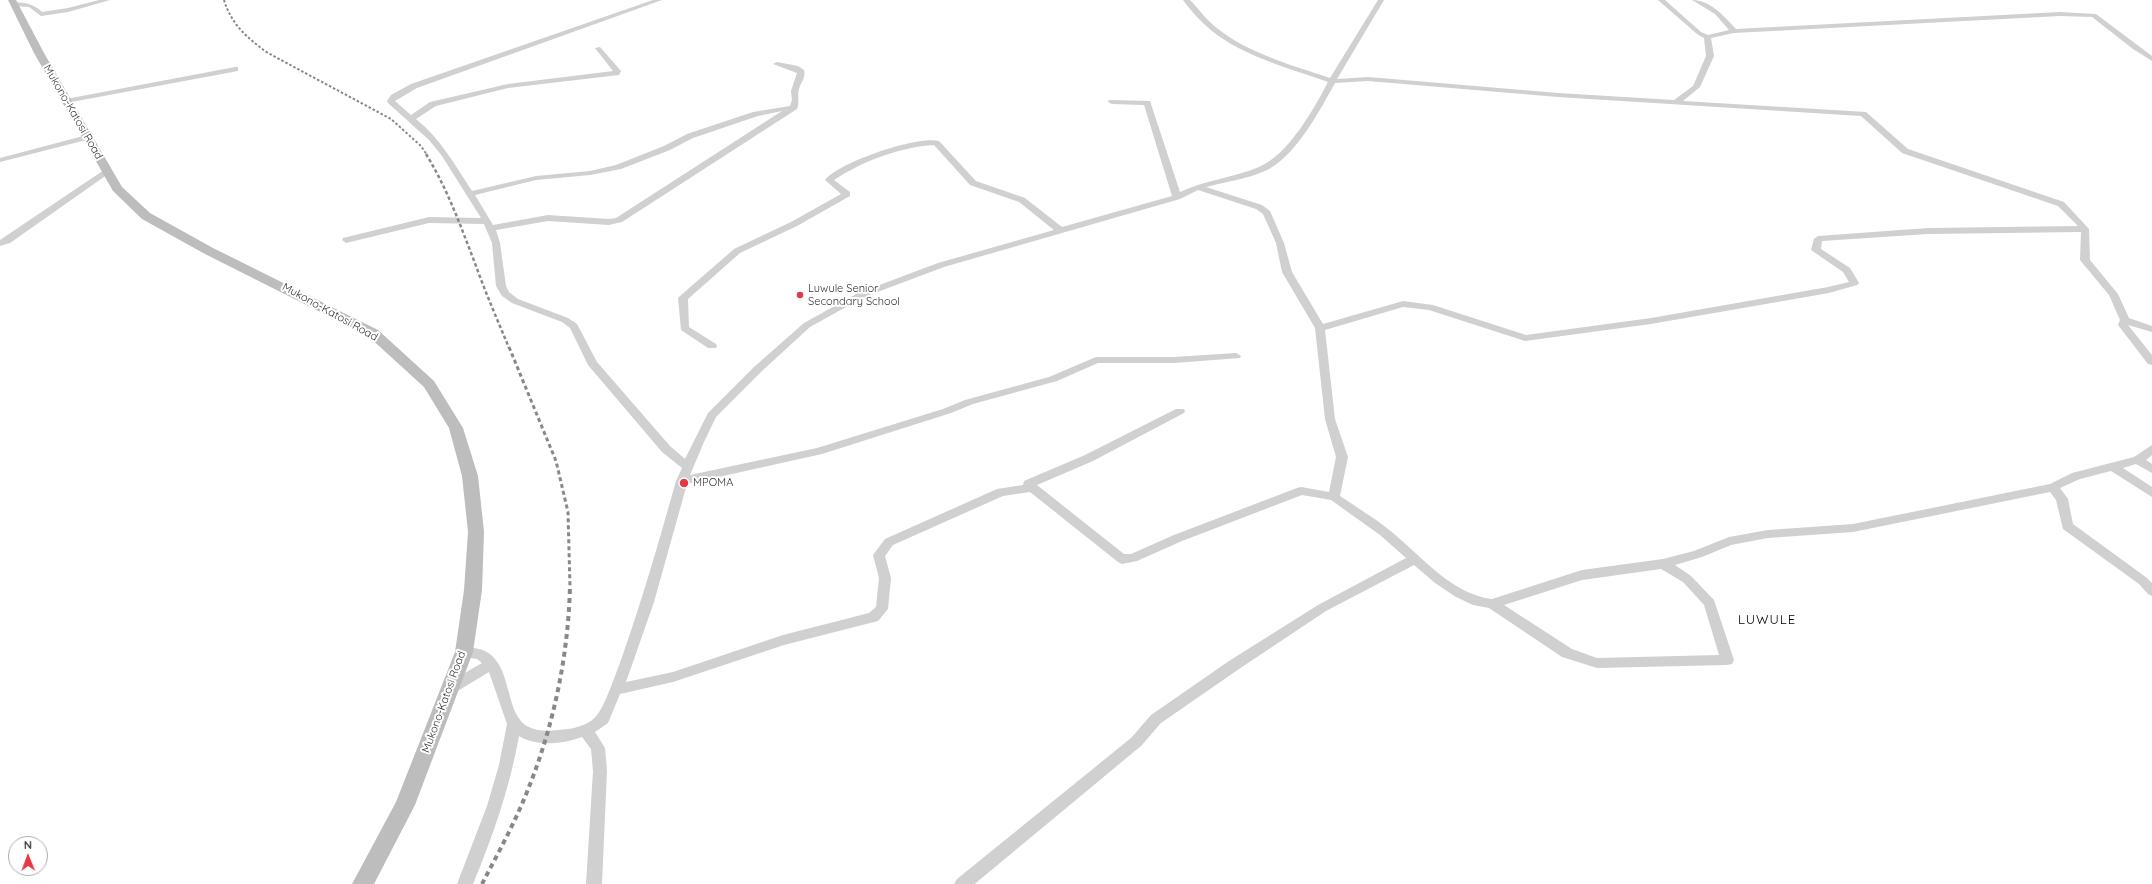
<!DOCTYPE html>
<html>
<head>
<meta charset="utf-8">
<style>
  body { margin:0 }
  #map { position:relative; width:2152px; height:884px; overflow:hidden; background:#fff; font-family:Quicksand,sans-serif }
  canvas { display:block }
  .north { position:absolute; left:8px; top:836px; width:40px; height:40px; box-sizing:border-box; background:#fff; border:1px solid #adadad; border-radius:50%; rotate:359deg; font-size:11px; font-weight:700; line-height:16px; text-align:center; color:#333 }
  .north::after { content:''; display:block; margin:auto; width:14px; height:18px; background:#e63946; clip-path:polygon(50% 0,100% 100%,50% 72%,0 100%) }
</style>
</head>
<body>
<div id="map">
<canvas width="2152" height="884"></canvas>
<div class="north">N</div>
</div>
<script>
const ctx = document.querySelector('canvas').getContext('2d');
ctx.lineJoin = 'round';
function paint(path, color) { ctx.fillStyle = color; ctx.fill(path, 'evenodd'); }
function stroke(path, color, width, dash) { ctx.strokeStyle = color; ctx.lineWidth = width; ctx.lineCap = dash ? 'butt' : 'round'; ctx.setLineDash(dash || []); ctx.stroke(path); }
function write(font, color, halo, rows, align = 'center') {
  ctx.font = font + ' Quicksand,sans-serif'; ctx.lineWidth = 4; ctx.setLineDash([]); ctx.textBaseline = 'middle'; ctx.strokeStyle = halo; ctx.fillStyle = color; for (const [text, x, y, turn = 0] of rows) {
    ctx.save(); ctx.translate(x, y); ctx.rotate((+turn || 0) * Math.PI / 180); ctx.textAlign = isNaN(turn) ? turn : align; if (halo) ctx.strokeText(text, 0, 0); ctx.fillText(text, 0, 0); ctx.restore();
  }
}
const street = new Path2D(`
  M99,0H110L68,12L41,16L29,7L14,6L11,4C21,0 35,5 42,12L68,8Z
  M653,0H662L417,88L395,101L411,115L430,102L508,84L613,71L595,48L600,47L621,71L619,75L508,88L436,106L416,119C440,138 455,165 472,191L536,176L590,171L616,165L664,146L687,134L753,112L790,106L792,100L791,91L797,73L773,64L777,62L798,66L804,70C806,78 801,82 799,89C797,96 800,102 797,109L622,222L609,225L548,221L496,230L500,243L506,286L509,292L518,299L568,318L577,324L597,362L670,446L685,459L708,413L754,367L804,323L858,293L938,263L1054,230L1019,202L970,185L934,145C900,147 863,161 834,180L850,192V196L797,226L740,253L688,299L689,327L716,344L717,346L716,348H708L681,330L678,298L680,296L734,249L791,222L841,194L825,180C840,162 916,136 939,141L976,181L1025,198L1062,227L1172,196L1144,105L1112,104L1108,102L1109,100L1150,101L1180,192C1205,180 1233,178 1259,167C1288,155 1314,109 1328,82C1291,69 1243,56 1212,31C1202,23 1191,11 1183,0H1190C1199,9 1207,21 1218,29C1250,54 1292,65 1330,78L1378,0H1384L1337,79L1368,77L1558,93L1674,100L1693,86L1706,56L1704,38L1697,34L1658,0H1665L1701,32L1708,35L1729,30L1715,14L1692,0C1710,0 1724,16 1736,29L2060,12L2096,14L2152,56V61L2133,49L2092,17L2060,16L1734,33L1711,38L1714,56L1700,87L1683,101L1866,112L1908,149L2064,202L2089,229L2090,260L2118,294L2129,318L2152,326V332L2128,325L2152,355V365L2148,364L2118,325L2120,320L2109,295L2080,260L2081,232L1928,234L1822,241L1821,249L1850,268L1859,283L1857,285L1829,293L1651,324L1525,341L1429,310L1403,307L1325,330L1335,419L1348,457L1340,496C1356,507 1373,517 1388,529C1420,554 1450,594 1492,599L1582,570L1663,559L1694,551L1729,537L1768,530L1853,524L2050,484L2072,473L2134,457L2152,445V455L2146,460L2152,464V473L2136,464L2123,468L2152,487V497L2111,471L2080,479L2060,488L2068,499L2073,524L2147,578L2152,583V596L2148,594L2139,584L2063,529L2056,500L2050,492L1853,532L1768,538L1731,545L1702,557L1675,565L1691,576L1714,600L1734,660L1732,664L1727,665L1597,668L1562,657L1489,608L1473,605L1456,597L1435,583L1414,565L1326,611L1239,669L1161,723L1141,746L977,882L975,884H954L957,879L1131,738L1151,715L1229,661L1318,605L1406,558L1380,535L1331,500L1302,495L1182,541L1137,561L1122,564L1118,562L1030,492L1003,496L893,545L885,556L891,578L888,609L878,621L784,645L673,682L620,694L608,723L595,732L605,748L607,771L602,884H586L593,771L591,749L582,737C564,744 536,747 519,736C510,787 493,836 473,884H457L487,806L499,765L507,724L489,672L456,692L451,694L446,692L444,688L446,684L482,663L477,659L459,656L457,652L459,648C465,647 469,647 474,648C516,653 501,714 529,727C540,733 556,730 568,729C577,728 592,723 597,715C605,706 616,673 621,660C642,601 659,541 676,481L682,468L662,452L588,365L570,328L562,322L512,303L502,296L496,286L492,243L484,224L429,223L346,243L342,240L343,238L429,217L481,218L442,156L429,140L388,103L387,101L391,95L411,84ZM1368,81L1558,97L1861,116L1902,153L2058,206L2078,226L1928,228L1818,236L1814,239L1811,250L1843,272L1849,282L1828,287L1651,318L1526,335L1433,305L1403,301L1323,324L1292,272L1284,243L1270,211L1262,205L1206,187C1225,182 1247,179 1265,171C1295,158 1320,110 1335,83ZM782,111L616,218L609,219L548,215L493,225L475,195L536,180L590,175L621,169L670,150L693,138L758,116ZM1198,190L1256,209L1263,214L1276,243L1282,272L1315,328L1325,419L1336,457L1329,492L1301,487L1297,488L1174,535L1131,554H1124L1037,485L1093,461L1184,413L1185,411L1184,409H1176L1085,455L1024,481L1023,485L997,489L885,539L873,555L879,578L876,607L869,613L783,635L673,672L626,682L654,602L687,484L822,454L951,413L973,404L1057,381L1098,363H1174L1240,358L1241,356L1236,353L1174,357H1096L1049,377L965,400L943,409L817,448L690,475L704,442L716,417L762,371L810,327L864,297L944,267L1180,199ZM1661,569L1683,582L1704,605L1719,655L1597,658L1572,649L1504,605L1582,580Z
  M235,67H238V71L66,103L62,101L66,99Z
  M87,135H90V139L0,162V158Z
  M104,170H107L111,172L10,243L0,246V240Z`);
const secondary = new Path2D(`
  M8,0H16L44,53L122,187L150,213L213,248L378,330L434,381L463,428L478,476L484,532L482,590L473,652L415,805L374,884H352L396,802L455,652L464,590L468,532L462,476L449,428L424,387L368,336L205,254L142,219L113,191L34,53Z`);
const railFar3 = new Path2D(`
  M224,0C231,24 248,39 268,53L391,119L421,146L427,155`);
const railFar2 = new Path2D(`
  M426,154C448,190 461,227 476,266C486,294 498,321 509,348`);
const railFar1 = new Path2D(`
  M509,347L556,461L568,512L570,587`);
const rail = new Path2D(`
  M482,884C494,861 507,837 518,813C550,742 568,665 570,586`);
const markers = [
  [800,295,4,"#e63946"],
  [684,483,5,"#e63946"]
];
const streetNames = [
  ["Mukono-Katosi Road",73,112,60],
  ["Mukono-Katosi Road",330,312,29],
  ["Mukono-Katosi Road",444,702,-70]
];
const poiNames = [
  ["Luwule Senior",808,289],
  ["Secondary School",808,302],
  ["MPOMA",693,483]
];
const quarterNames = [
  ["LUWULE",1767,620]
];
paint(street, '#d0d0d0');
paint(secondary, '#bdbdbd');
stroke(railFar3, '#888', 2, [2.5, 2]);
stroke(railFar2, '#888', 2.5, [3.5, 2.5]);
stroke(railFar1, '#888', 3, [4, 3]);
stroke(rail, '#888', 4, [5, 4]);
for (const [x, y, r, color] of markers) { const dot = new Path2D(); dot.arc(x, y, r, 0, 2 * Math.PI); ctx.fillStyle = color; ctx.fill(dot); stroke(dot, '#fff', 1.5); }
write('11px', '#333', '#fff', streetNames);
write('11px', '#333', '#fff', poiNames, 'left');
ctx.letterSpacing = '1px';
write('13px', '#000', '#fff', quarterNames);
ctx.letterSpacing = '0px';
</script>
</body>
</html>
